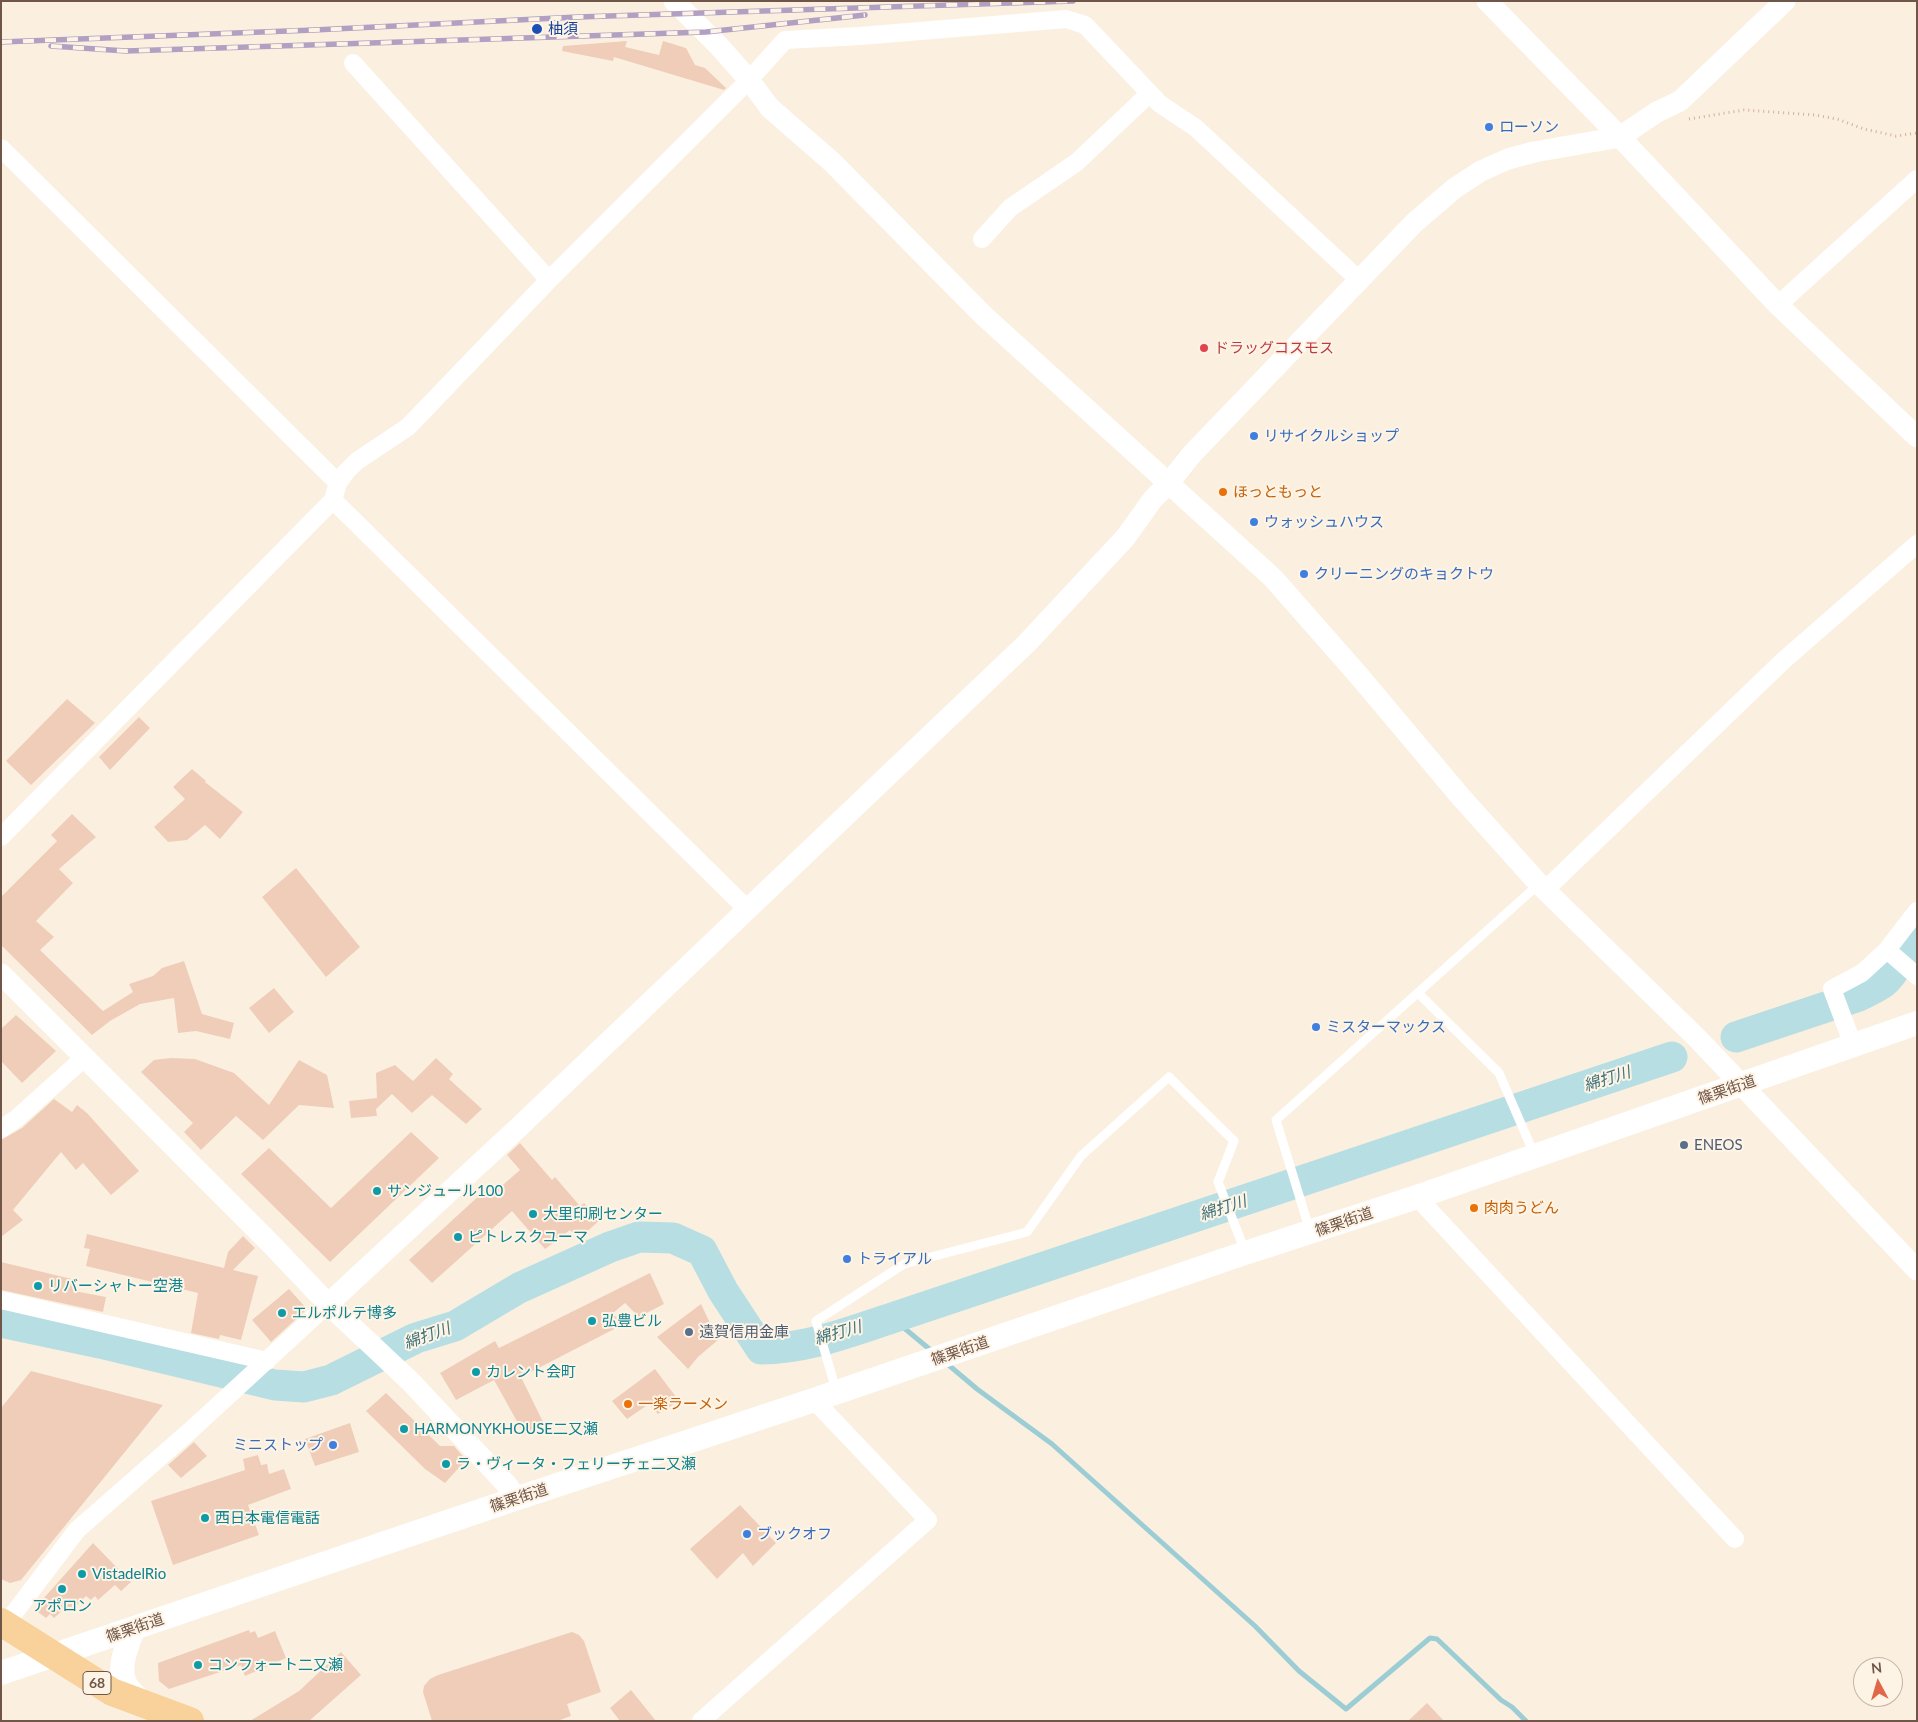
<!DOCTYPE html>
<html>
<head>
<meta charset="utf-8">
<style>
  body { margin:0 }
  #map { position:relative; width:1918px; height:1722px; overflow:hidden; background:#fbf0e0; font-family:Lato,sans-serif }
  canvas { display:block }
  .frame { position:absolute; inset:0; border:2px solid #705649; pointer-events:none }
  .north { position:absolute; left:1853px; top:1657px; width:50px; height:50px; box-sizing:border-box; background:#fef4e6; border:1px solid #c5b5a7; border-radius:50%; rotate:354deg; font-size:14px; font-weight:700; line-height:20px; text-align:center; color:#705649 }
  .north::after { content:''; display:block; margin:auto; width:18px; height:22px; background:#e16749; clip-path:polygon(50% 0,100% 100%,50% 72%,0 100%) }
</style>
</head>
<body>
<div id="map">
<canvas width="1918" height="1722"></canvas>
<div class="frame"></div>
<div class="north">N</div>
</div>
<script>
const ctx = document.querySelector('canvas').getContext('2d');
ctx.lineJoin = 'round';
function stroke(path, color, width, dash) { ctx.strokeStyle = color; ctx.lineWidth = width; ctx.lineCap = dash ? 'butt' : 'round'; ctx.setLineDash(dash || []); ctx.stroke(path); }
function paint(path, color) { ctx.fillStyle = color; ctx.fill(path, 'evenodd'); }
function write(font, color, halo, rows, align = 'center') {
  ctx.font = font + ' Lato,"Noto Sans JP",sans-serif'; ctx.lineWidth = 4; ctx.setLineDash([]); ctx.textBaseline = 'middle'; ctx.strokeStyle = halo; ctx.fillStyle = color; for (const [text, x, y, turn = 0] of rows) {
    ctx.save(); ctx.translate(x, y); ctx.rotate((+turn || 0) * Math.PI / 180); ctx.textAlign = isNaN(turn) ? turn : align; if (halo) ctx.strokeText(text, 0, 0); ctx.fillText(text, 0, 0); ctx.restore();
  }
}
const stream = new Path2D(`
  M892,1318L933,1352
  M945,1362L977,1389L1052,1444L1255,1626L1299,1671L1346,1709L1430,1638L1437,1639L1501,1700L1512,1707L1526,1721`);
const river = new Path2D(`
  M1736,1037L1859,996C1867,992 1876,988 1883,983C1896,972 1906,949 1917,934
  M1,1322L100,1343L275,1385L304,1387L331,1380L416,1338L455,1326L519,1288L610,1247L639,1237L673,1238L702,1251L723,1291L761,1349C806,1349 849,1332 892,1318L1672,1057`);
const building = new Path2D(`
  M627,41L625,47L659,55L663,41L686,48L695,65L705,68L726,88L724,90L614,57L613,61L562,51L563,46Z
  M67,699L95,723L31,785L6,761Z
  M139,717L150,728L110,770L99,757Z
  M192,769L206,781L205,782L243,812L220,839L205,825L187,840L168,842L154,827L185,799L173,787Z
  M72,814L96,837L59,869L73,883L36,921L54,937L40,950L103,1011L133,992L129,984L153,976L162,968L184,961L202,1014L234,1023L230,1039L196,1031L178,1033L174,998L140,1004L110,1021L92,1035L1,945V897L57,841L51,835Z
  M296,868L360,947L326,977L262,897Z
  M274,988L294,1012L269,1033L249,1008Z
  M16,1015L56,1051L22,1083L1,1061V1029Z
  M171,1058L195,1059L234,1073L269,1105L299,1060L327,1075L334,1108L299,1105L263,1140L236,1116L201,1150L184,1132L193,1123L141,1072L154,1060Z
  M436,1058L453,1074L449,1079L482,1109L466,1124L432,1095L412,1113L392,1094L376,1109L377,1116L351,1118L349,1101L377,1098L376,1073L395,1065L413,1081Z
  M54,1099L72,1112L77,1105L87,1113L139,1171L111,1195L83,1163L76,1170L61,1152L13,1210L23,1220L1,1237V1140L22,1128Z
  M411,1132L439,1158L330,1262L241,1174L269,1148L331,1208Z
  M520,1143L552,1180L555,1177L580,1206L584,1203L600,1220L584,1234L581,1230L575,1235L570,1230L545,1249L512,1211L432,1283L409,1260L483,1192L489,1197L520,1170L507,1155Z
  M87,1234L224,1268L228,1252L243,1236L255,1248L233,1270L258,1276L241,1340L220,1335L219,1339L191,1333L198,1293L86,1266L90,1249L84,1248Z
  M1,1262L76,1280L74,1291L106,1297L103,1312L1,1290Z
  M650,1273L664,1304L639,1317L625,1303L613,1313L622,1325L521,1377L545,1426L524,1434L494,1380L456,1400L440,1373L495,1341L499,1348Z
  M289,1289L307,1309L271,1342L252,1320Z
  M701,1304L718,1340L698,1357L688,1369L657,1337Z
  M655,1369L679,1401L658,1414L649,1404L627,1419L612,1401Z
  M31,1371L163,1405L21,1580L10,1583L1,1579V1408Z
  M386,1393L440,1446H454L466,1460L445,1483L425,1469L366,1411Z
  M350,1423L359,1452L315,1466L305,1439Z
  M194,1442L207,1456L181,1478L168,1465Z
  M258,1455L261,1465L267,1464L269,1474L284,1469L291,1489L248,1505L259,1535L173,1565L151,1501L245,1470L243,1459Z
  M740,1505L776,1543L753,1566L743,1553L717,1579L690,1549Z
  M93,1543L131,1582L121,1591L115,1585L98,1600L95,1596L91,1600L86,1596L71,1611L66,1607L54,1618L50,1614L46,1618L34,1609Z
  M249,1630L250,1633L255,1631L258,1638L275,1631L286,1658L245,1676L241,1665L169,1689L159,1681L158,1663Z
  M572,1632L579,1635L584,1641L601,1692L567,1704L571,1716L557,1721H432L423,1692L424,1686L430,1679L438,1675Z
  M341,1652L361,1675L309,1721H250L299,1691Z
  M631,1690L656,1721H620L610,1708Z
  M1427,1703L1444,1721H1408Z`);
const path = new Path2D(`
  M1689,119L1744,110L1815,115L1837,119L1864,129L1896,136L1917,133`);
const service = new Path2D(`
  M1418,993L1499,1073L1535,1156
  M1310,1231L1276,1120L1539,884
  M836,1390L816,1321L904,1264L1027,1232L1081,1156L1169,1077L1234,1141L1218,1182L1245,1251`);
const minor = new Path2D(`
  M353,63L549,280
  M1,148L338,483
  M982,239L1010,208L1077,162L1150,93
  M1778,305L1917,179
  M333,500L747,909
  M1,837L333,500L338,483L346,472L357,461L408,427L549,280L749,80L785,40L860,36L1066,19L1085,25L1160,104L1196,128L1359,280
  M1545,890L1784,660L1917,544
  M1917,911L1887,950L1917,976
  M1853,1045L1832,989L1862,973L1887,950
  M1,1129L16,1119L84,1058
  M1417,1197L1735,1539
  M1,1300L267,1361
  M5,1625L77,1530L191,1430L328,1304
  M701,1721L928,1520L814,1400`);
const tertiary = new Path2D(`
  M674,1L719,46L749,80L770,108L832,162L983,315L1273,578L1360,677L1460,796L1539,884L1698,1039L1917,1270
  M1487,1L1620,137L1778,305L1917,437
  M1,974L270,1243L328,1304L411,1382L508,1486L515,1499
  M328,1304L519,1127L1027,643L1125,538L1153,499L1168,484L1192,454L1414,223L1455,188L1481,171L1508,159L1534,152L1620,137L1657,112L1680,101L1785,1`);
const secondary = new Path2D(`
  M133,1629C128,1645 117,1666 125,1683C128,1691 138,1698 143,1704
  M1,1673L515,1499L814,1400L1239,1255L1417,1197L1917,1023`);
const primary = new Path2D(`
  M1,1622L112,1692L190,1721`);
const rail = new Path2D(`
  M1,42L314,30L578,17L1073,1
  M51,46L126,51L706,32L865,15`);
const markers = [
  [537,29,6,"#1a4fb4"],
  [1489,127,5,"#3f7fe0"],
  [1204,348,5,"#e0444e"],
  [1254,436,5,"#3f7fe0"],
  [1223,492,5,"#e8710a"],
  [1254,522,5,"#3f7fe0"],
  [1304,574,5,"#3f7fe0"],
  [1316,1027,5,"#3f7fe0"],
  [1684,1145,5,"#5c6f8a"],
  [377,1191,5,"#0f9aa8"],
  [1474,1208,5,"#e8710a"],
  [533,1214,5,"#0f9aa8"],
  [458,1237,5,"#0f9aa8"],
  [847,1259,5,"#3f7fe0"],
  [38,1286,5,"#0f9aa8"],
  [282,1313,5,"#0f9aa8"],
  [592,1321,5,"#0f9aa8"],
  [689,1332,5,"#5c6f8a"],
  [476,1372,5,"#0f9aa8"],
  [628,1404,5,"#e8710a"],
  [404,1429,5,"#0f9aa8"],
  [333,1445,5,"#3f7fe0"],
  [446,1464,5,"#0f9aa8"],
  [205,1518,5,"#0f9aa8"],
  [747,1534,5,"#3f7fe0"],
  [82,1574,5,"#0f9aa8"],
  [62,1589,5,"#0f9aa8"],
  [198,1665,5,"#0f9aa8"]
];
const shields = [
  [97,1683,28]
];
const shieldNames = [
  ["68",97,1683]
];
const transitNames = [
  ["柚須",548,29]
];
const shopNames = [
  ["ローソン",1499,127],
  ["リサイクルショップ",1264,436],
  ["ウォッシュハウス",1264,522],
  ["クリーニングのキョクトウ",1314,574],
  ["ミスターマックス",1326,1027],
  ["トライアル",857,1259],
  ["ミニストップ",323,1445,"right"],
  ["ブックオフ",757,1534]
];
const healthNames = [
  ["ドラッグコスモス",1214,348]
];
const foodNames = [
  ["ほっともっと",1233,492],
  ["肉肉うどん",1484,1208],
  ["一楽ラーメン",638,1404]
];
const streetNames = [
  ["篠栗街道",1727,1090,-19],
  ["篠栗街道",1344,1222,-19],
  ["篠栗街道",960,1351,-19],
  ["篠栗街道",519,1498,-18],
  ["篠栗街道",135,1628,-19]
];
const serviceNames = [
  ["ENEOS",1694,1145],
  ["遠賀信用金庫",699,1332]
];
const cultureNames = [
  ["サンジュール100",387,1191],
  ["大里印刷センター",543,1214],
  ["ピトレスクユーマ",468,1237],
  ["リバーシャトー空港",48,1286],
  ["エルポルテ博多",292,1313],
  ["弘豊ビル",602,1321],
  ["カレント会町",486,1372],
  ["HARMONYKHOUSE二又瀬",414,1429],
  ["ラ・ヴィータ・フェリーチェ二又瀬",456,1464],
  ["西日本電信電話",215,1518],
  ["VistadelRio",92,1574],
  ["アポロン",62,1606,"center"],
  ["コンフォート二又瀬",208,1665]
];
const waterNames = [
  ["綿打川",1607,1079,-18],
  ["綿打川",1223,1208,-18],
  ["綿打川",838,1333,-16],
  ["綿打川",427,1336,-20]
];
stroke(stream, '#9dcdd4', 5);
stroke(river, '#b6dee3', 31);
paint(building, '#efcdb9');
stroke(path, '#d3b09d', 3, [1, 4]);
stroke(service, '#fff', 9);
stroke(minor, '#fff', 18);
stroke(tertiary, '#fff', 21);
stroke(secondary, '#fff', 24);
stroke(primary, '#f8d29a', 28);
stroke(rail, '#b2a0c3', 5.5);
stroke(rail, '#fef4e6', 4, [11]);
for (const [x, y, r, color] of markers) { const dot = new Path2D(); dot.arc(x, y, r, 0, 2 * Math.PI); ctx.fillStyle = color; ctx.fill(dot); stroke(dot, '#fef4e6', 2); }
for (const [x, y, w] of shields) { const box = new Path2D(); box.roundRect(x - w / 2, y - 11.5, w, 23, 4); ctx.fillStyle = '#fef4e6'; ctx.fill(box); stroke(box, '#705649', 1); }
write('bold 14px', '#705649', null, shieldNames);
write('15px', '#164399', '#fef4e6', transitNames, 'left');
write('15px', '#366cbe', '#fef4e6', shopNames, 'left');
write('15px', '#be3a42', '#fef4e6', healthNames, 'left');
write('15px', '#c56008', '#fef4e6', foodNames, 'left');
write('15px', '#705649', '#fef4e6', streetNames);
write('15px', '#4e5e75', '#fef4e6', serviceNames, 'left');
write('15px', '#0d838f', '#fef4e6', cultureNames, 'left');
write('italic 16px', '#41747c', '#fef4e6', waterNames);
</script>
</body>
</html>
